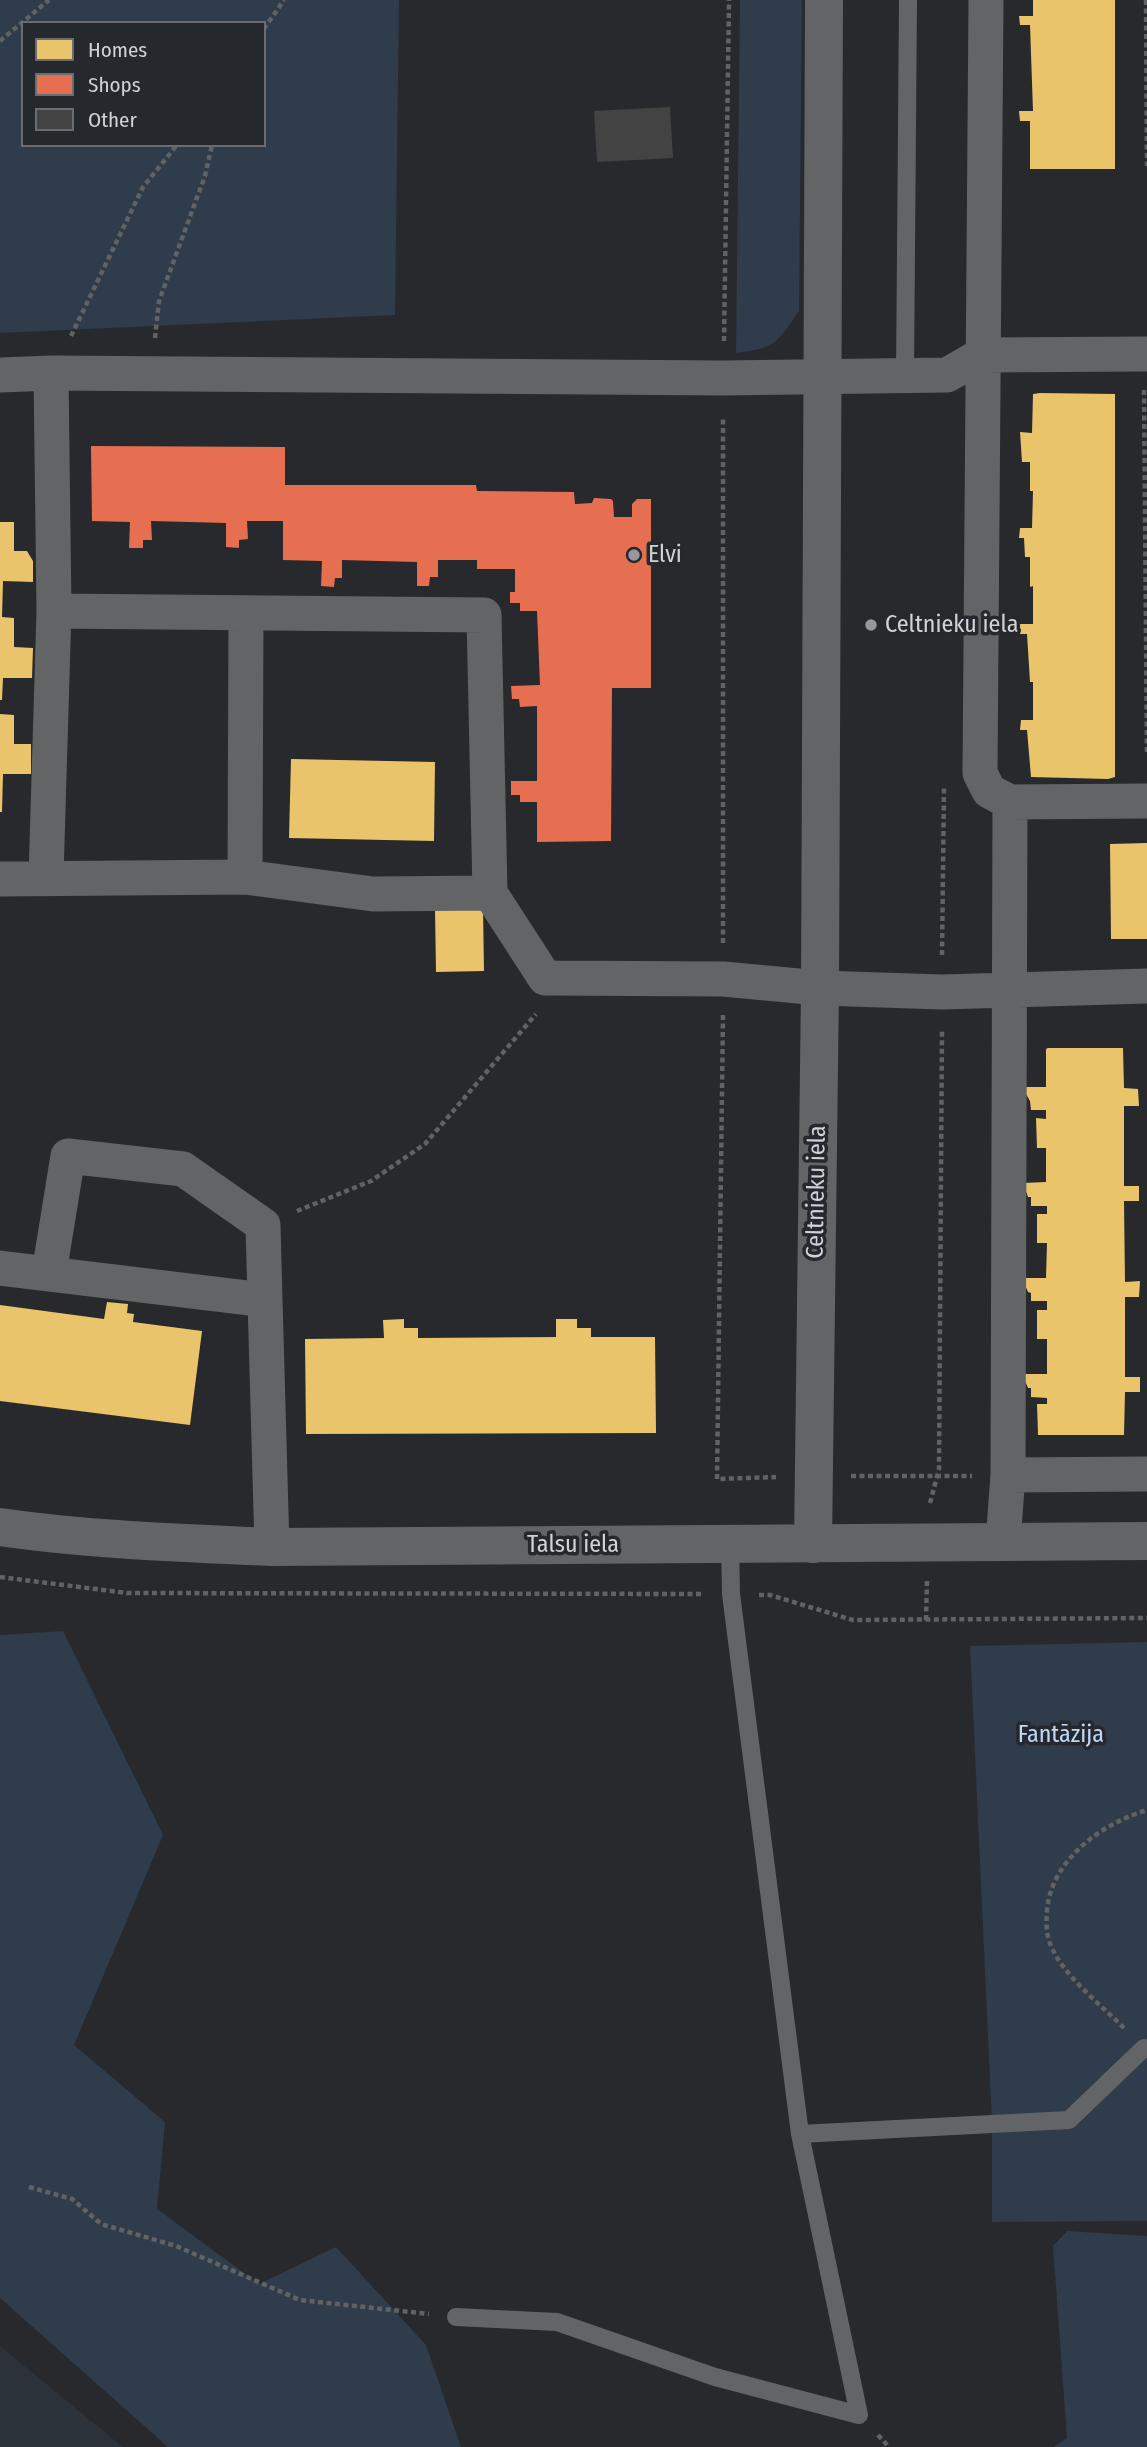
<!DOCTYPE html>
<html>
<head>
<meta charset="utf-8">
<style>
  body { margin:0 }
  #map { position:relative; width:1147px; height:2447px; overflow:hidden; background:#27292c; font-family:"Fira Sans Condensed",sans-serif }
  canvas { display:block }
  .legend { position:absolute; left:21px; top:21px; width:245px; height:126px; box-sizing:border-box; background:#25292e; border:2px solid #696d71; margin:0; padding:9px 12px; list-style:none; font-size:21px; color:#d0d2d6 }
  .legend li { display:flex; align-items:center; gap:14px; height:35px }
  .legend b { width:35px; border:2px solid #696d71 }
</style>
</head>
<body>
<div id="map">
<canvas width="1147" height="2447"></canvas>
<ul class="legend">
<li><b style="height:19px;background:#e9c46a"></b>Homes</li>
<li><b style="height:19px;background:#e76f51"></b>Shops</li>
<li><b style="height:19px;background:#434343"></b>Other</li>
</ul>
</div>
<script>
const ctx = document.querySelector('canvas').getContext('2d');
ctx.lineJoin = 'round';
function paint(path, color) { ctx.fillStyle = color; ctx.fill(path, 'evenodd'); }
function stroke(path, color, width, dash) { ctx.strokeStyle = color; ctx.lineWidth = width; ctx.lineCap = dash ? 'butt' : 'round'; ctx.setLineDash(dash || []); ctx.stroke(path); }
function write(font, color, halo, rows, align = 'center') {
  ctx.font = font + ' "Fira Sans Condensed",sans-serif'; ctx.lineWidth = 7; ctx.setLineDash([]); ctx.textBaseline = 'middle'; ctx.strokeStyle = halo; ctx.fillStyle = color; for (const [text, x, y, turn = 0] of rows) {
    ctx.save(); ctx.translate(x, y); ctx.rotate((+turn || 0) * Math.PI / 180); ctx.textAlign = isNaN(turn) ? turn : align; if (halo) ctx.strokeText(text, 0, 0); ctx.fillText(text, 0, 0); ctx.restore();
  }
}
const built = new Path2D(`
  M0,2346L123,2447H0Z`);
const green = new Path2D(`
  M0,0H399L395,315L0,333ZM23,23H264V145H23Z
  M740,0H802L799,311C777,343 776,348 736,353Z
  M63,1631L163,1835L74,2045L165,2122L157,2209L259,2284L336,2247L426,2345L461,2447H168L0,2298V1635Z
  M1147,1642V2221L992,2222V2123L970,1646Z
  M1067,2231L1147,2236V2447H1054L1067,2438L1053,2246Z`);
const homes = new Path2D(`
  M1033,0H1115V169H1030V121H1020L1019,111H1033L1030,25H1020L1019,16H1033Z
  M1040,393L1115,394V777L1108,779L1031,777L1027,730H1020L1021,720H1033V682H1030L1027,634H1020V624H1033V586L1030,587V557H1025L1024,538H1019L1020,528H1032L1033,491H1030V462H1022L1020,432L1032,433L1033,394Z
  M0,522H14V551H27L33,561V582L3,581L2,617L14,618V647L33,648L32,678H3L2,700H0Z
  M0,714L14,715V744H31V774H3L2,812H0Z
  M291,759L435,762L434,841L289,838Z
  M1147,843V939H1111L1110,844Z
  M483,908L484,971L436,972L435,909Z
  M1048,1048H1123L1124,1088L1138,1089L1139,1106H1124V1186H1139V1201H1124L1125,1282L1140,1281L1139,1297H1125V1377H1140V1392H1125L1124,1435H1038L1037,1404H1047V1398L1031,1397V1388H1028L1022,1374H1047V1339H1037V1310H1047V1301H1031V1293L1028,1292L1022,1278H1046L1047,1243H1037V1214H1047V1206H1031V1197H1028L1023,1183L1046,1182V1148H1037L1036,1118L1046,1119V1110H1031L1030,1101L1022,1087H1046V1049Z
  M107,1302L128,1304L127,1313L134,1314L133,1322L202,1331L190,1425L0,1401V1305L104,1319Z
  M404,1319V1328H418V1338L556,1337V1319H577V1328H591V1337H655L656,1433L306,1434L305,1339L384,1338L383,1320Z`);
const shops = new Path2D(`
  M91,446L285,447V485H476L477,491L574,492L575,504L592,503L594,498L611,499L613,501L614,517H632V504L637,499H651V688H612L611,841L537,842V802H520V795H511V781H537V706L520,707L519,699H512L511,686L540,685L537,611H520V603H510V592H515V569H477V560H438V577H430L429,586H417V562L342,560V578H335L334,587L321,586L322,561L283,560V521H247L248,539L239,540V548L226,547V523L151,521L152,540H143V548H129L130,522L92,521Z`);
const building = new Path2D(`
  M670,107L673,158L597,162L594,111Z`);
const path = new Path2D(`
  M1146,0L1147,166
  M264,29L284,0
  M0,41L49,0
  M71,336L143,187L177,145
  M155,338L159,301L205,176L212,145
  M724,341L729,0
  M1144,390L1147,753
  M723,943V416
  M942,955L944,788
  M723,1015L717,1479L776,1477
  M297,1211L371,1181L425,1144L536,1014
  M851,1476H972
  M930,1503L939,1469L942,1030
  M0,1577L127,1593L702,1594
  M759,1595H770L853,1620L1147,1618
  M926,1620L927,1581
  M1124,2028C1101,2005 1065,1977 1052,1948C1046,1936 1046,1924 1047,1911C1051,1860 1101,1824 1147,1810
  M29,2187L72,2199L101,2224L176,2246L300,2300L429,2314
  M878,2435L889,2447`);
const service = new Path2D(`
  M905,376L908,0
  M800,2134L1069,2120L1144,2048
  M456,2317L557,2322L715,2377L859,2415L800,2134L731,1594L730,1544`);
const minor = new Path2D(`
  M986,0L980,773L989,791L1010,802L1008,1475L1003,1542
  M51,373L54,611L484,615L490,893L545,978L723,979L820,988L942,992L1147,986
  M0,375L51,373L723,378L947,375L982,355L1147,354
  M1010,802L1147,801
  M46,877L54,611
  M245,877L246,614
  M0,879L245,877L373,894L490,893
  M0,1268L265,1300L272,1547
  M49,1273L68,1156L183,1169L263,1225L265,1300
  M1008,1475L1147,1474`);
const tertiary = new Path2D(`
  M813,1544L820,988L824,0`);
const primary = new Path2D(`
  M0,1527C90,1540 181,1543 272,1547L1147,1541`);
const markers = [
  [634,555,7,"#95979a"],
  [871,625,7,"#95979a"]
];
const poiNames = [
  ["Elvi",648,555],
  ["Celtnieku iela",885,625]
];
const streetNames = [
  ["Celtnieku iela",817,1192,-89],
  ["Talsu iela",573,1545]
];
const parkNames = [
  ["Fantāzija",1061,1735]
];
paint(built, '#2b323a');
paint(green, '#2e3c4c');
paint(homes, '#e9c46a');
paint(shops, '#e76f51');
paint(building, '#434343');
stroke(path, '#616263', 4.5, [5, 3.5]);
stroke(service, '#636465', 18);
stroke(minor, '#636465', 35);
stroke(tertiary, '#636465', 38);
stroke(primary, '#636468', 38);
for (const [x, y, r, color] of markers) { const dot = new Path2D(); dot.arc(x, y, r, 0, 2 * Math.PI); ctx.fillStyle = color; ctx.fill(dot); stroke(dot, '#25292e', 2.5); }
write('24px', '#d0d2d6', '#25292e', poiNames, 'left');
write('24px', '#d0d2d6', '#25292e', streetNames);
write('24px', '#bed8f7', '#25292e', parkNames);
</script>
</body>
</html>
